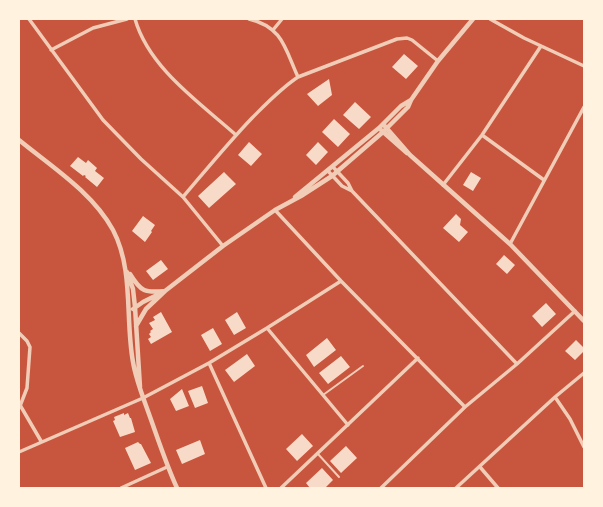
<!DOCTYPE html>
<html>
<head>
<meta charset="utf-8">
<style>
  body { margin:0 }
  #map { position:relative; width:603px; height:507px; overflow:hidden; background:#c8553d; font-family:Commissioner,sans-serif }
  canvas { display:block }
  .frame { position:absolute; inset:0; border:20px solid #fff3e0; pointer-events:none }
</style>
</head>
<body>
<div id="map">
<canvas width="603" height="507"></canvas>
<div class="frame"></div>
</div>
<script>
const ctx = document.querySelector('canvas').getContext('2d');
ctx.lineJoin = 'round';
function paint(path, color) { ctx.fillStyle = color; ctx.fill(path, 'evenodd'); }
function stroke(path, color, width, dash) { ctx.strokeStyle = color; ctx.lineWidth = width; ctx.lineCap = dash ? 'butt' : 'round'; ctx.setLineDash(dash || []); ctx.stroke(path); }
const building = new Path2D(`
  M404,54L418,66L406,79L392,67Z
  M329,79L332,95L318,106L307,94Z
  M355,102L371,117L359,129L343,115Z
  M334,119L350,134L338,147L322,132Z
  M249,142L262,154L251,166L238,155Z
  M318,142L328,152L316,165L306,155Z
  M78,157L86,163L88,160L97,168L95,171L104,178L97,187L85,177L86,176L84,175L83,176L70,166Z
  M224,172L236,184L209,208L198,196Z
  M471,172L481,178L473,191L463,185Z
  M456,214L461,219L460,225L468,232L459,242L443,228Z
  M143,216L155,225L151,231L152,232L145,242L132,231Z
  M504,255L515,265L507,274L496,264Z
  M161,260L168,269L153,280L146,271Z
  M546,303L556,314L542,327L532,316Z
  M161,312L172,332L151,344L148,339L151,337L149,334L151,332L150,331L153,329L149,323L155,320L153,317Z
  M237,312L246,328L234,335L225,320Z
  M213,328L222,344L210,351L201,335Z
  M327,338L336,350L314,367L306,355Z
  M576,340L584,348V351L575,360L565,351Z
  M247,354L255,366L234,382L225,370Z
  M341,356L350,367L328,384L319,373Z
  M202,386L208,403L195,408L188,391Z
  M182,389L189,406L176,411L170,399Z
  M124,413V415L128,413L130,418H131L135,432L120,437L113,421L115,420L114,417Z
  M302,434L313,446L297,461L286,449Z
  M200,440L205,454L182,464L176,450Z
  M138,442L140,444H141L151,463L135,470L125,448Z
  M346,446L357,458L341,473L330,461Z
  M322,468L333,480L325,488H310L306,483Z`);
const service = new Path2D(`
  M323,395L363,366
  M318,454L339,477`);
const minor = new Path2D(`
  M29,19L103,120L141,159L183,197L223,246
  M135,19C149,68 199,102 236,135
  M249,19C283,27 285,49 298,77
  M490,19L524,38L584,66
  M273,30L282,19
  M51,50L93,28L127,19
  M482,135L544,180
  M333,167L348,183L352,191L517,364
  M328,171L342,186L352,191
  M443,185L482,135L541,46
  M183,197C206,170 228,143 252,118C267,103 280,89 298,77L397,39L407,38L412,40L438,61
  M275,210L341,281L465,407
  M510,244L584,107
  M267,328L348,425
  M19,333L27,341L30,347L27,388L20,406
  M209,363L266,488
  M555,397L570,419L584,447
  M20,405L41,441
  M19,452L143,398L209,363L267,328L341,281
  M480,467L498,488
  M121,488L167,467
  M281,488L418,358
  M381,488L465,407L517,364L575,311
  M456,488L555,397L584,373`);
const tertiary = new Path2D(`
  M383,124L410,155L510,244L584,321
  M381,130L407,153
  M19,140C52,167 92,192 113,230C134,270 125,319 133,362C136,380 143,397 149,414C158,439 166,464 177,488
  M295,197L379,128L401,106L411,100
  M127,272L133,289L135,307L140,387
  M130,274C141,292 145,293 165,291
  M133,309L143,302L159,294
  M136,326L146,309L165,291L223,246L275,210L301,196L332,176L383,132L408,107L411,100L438,61L473,19`);
paint(building, '#f7dbc8');
stroke(service, '#f1ccb7', 2);
stroke(minor, '#f1ccb7', 3.5);
stroke(tertiary, '#f1ccb7', 4.5);
</script>
</body>
</html>
